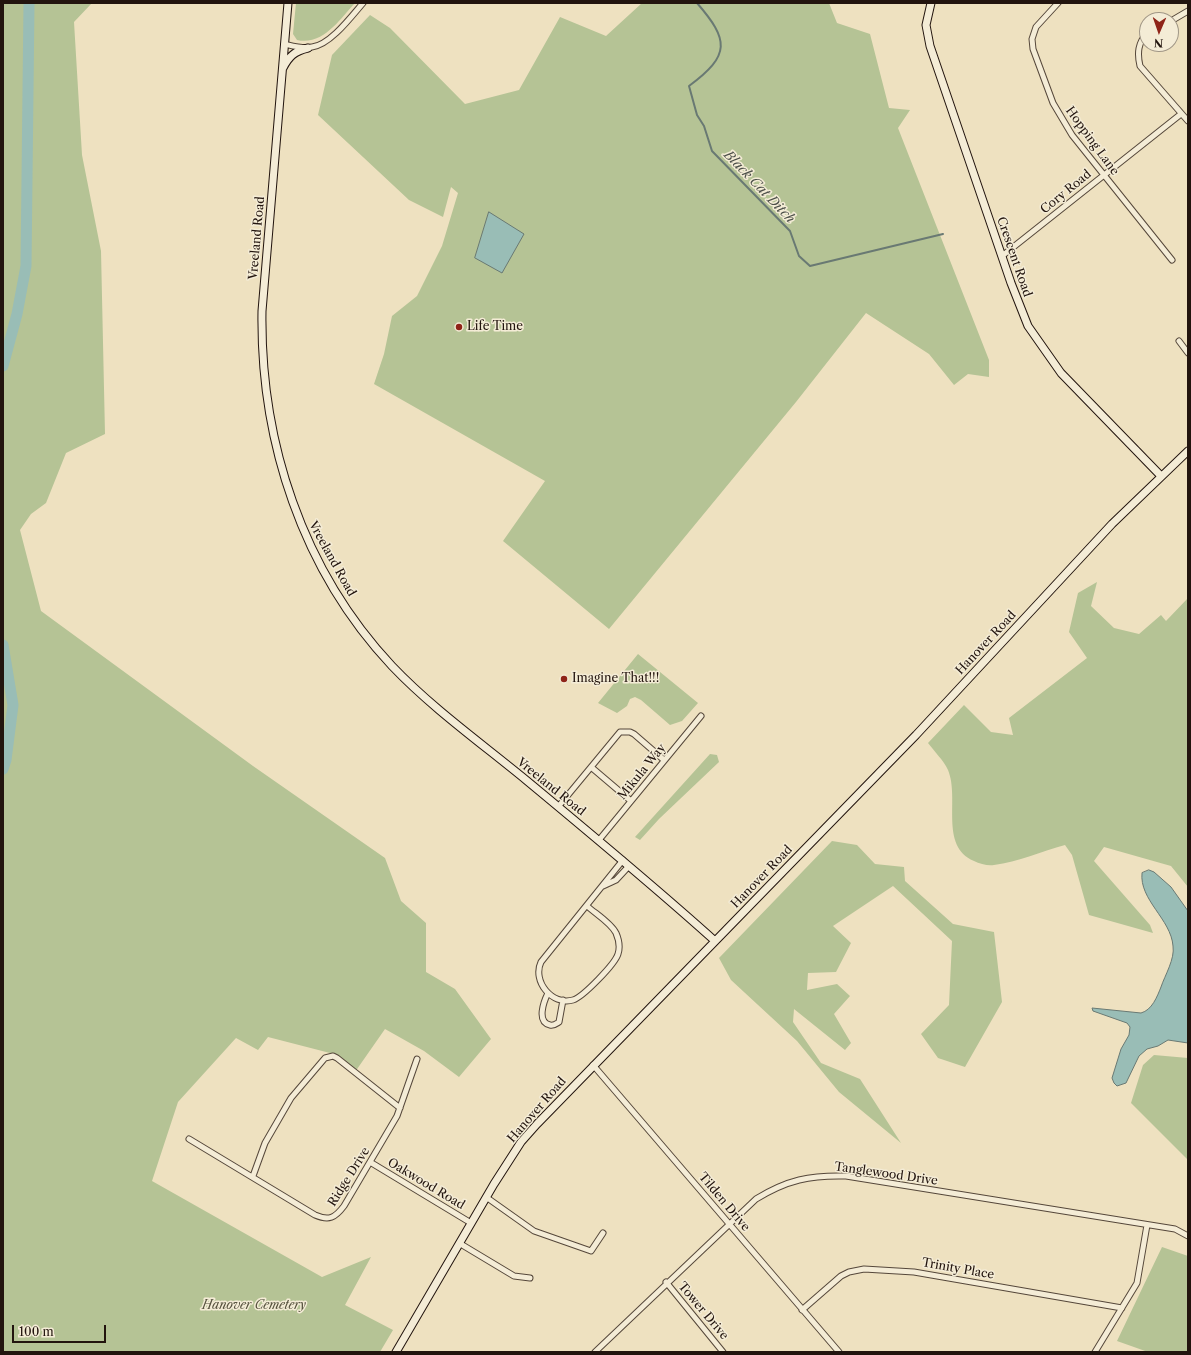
<!DOCTYPE html>
<html>
<head>
<meta charset="utf-8">
<style>
  body { margin:0 }
  #map { position:relative; width:1191px; height:1355px; overflow:hidden; background:#eee1c0; font-family:"Libre Caslon Text",serif }
  canvas { display:block }
  .frame { position:absolute; inset:0; border:4px solid #22140e; pointer-events:none }
  .north { position:absolute; left:1139px; top:12px; width:40px; height:40px; box-sizing:border-box; background:#f4ecd6; border:1px solid #a09686; border-radius:50%; rotate:182deg; font-size:11px; font-weight:700; line-height:16px; text-align:center; color:#22140e }
  .north::after { content:''; display:block; margin:auto; width:14px; height:18px; background:#8f2418; clip-path:polygon(50% 0,100% 100%,50% 72%,0 100%) }
  .scale { position:absolute; left:12px; top:1325px; width:94px; height:18px; box-sizing:border-box; border:2px solid #22140e; border-top:0; padding-left:5px; font-size:12px; line-height:14px; white-space:nowrap; color:#22140e; -webkit-text-stroke:3px #f4ecd6; paint-order:stroke }
</style>
</head>
<body>
<div id="map">
<canvas width="1191" height="1355"></canvas>
<div class="frame"></div>
<div class="north">N</div>
<div class="scale">100 m</div>
</div>
<script>
const ctx = document.querySelector('canvas').getContext('2d');
ctx.lineJoin = 'round';
function paint(path, color) { ctx.fillStyle = color; ctx.fill(path, 'evenodd'); }
function stroke(path, color, width, dash) { ctx.strokeStyle = color; ctx.lineWidth = width; ctx.lineCap = dash ? 'butt' : 'round'; ctx.setLineDash(dash || []); ctx.stroke(path); }
function write(font, color, halo, rows, align = 'center') {
  ctx.font = font + ' "Libre Caslon Text",serif'; ctx.lineWidth = 3; ctx.setLineDash([]); ctx.textBaseline = 'middle'; ctx.strokeStyle = halo; ctx.fillStyle = color; for (const [text, x, y, turn = 0] of rows) {
    ctx.save(); ctx.translate(x, y); ctx.rotate((+turn || 0) * Math.PI / 180); ctx.textAlign = isNaN(turn) ? turn : align; if (halo) ctx.strokeText(text, 0, 0); ctx.fillText(text, 0, 0); ctx.restore();
  }
}
const green = new Path2D(`
  M3,3H92L74,22L82,155L101,251L105,434L66,453L46,503L31,514L20,530L41,611L253,766L385,858L401,901L426,923V972L455,989L491,1039L459,1077L424,1051L385,1029L355,1072L330,1053L268,1037L258,1050L236,1038L178,1102L152,1181L322,1277L371,1257L345,1305L393,1330L380,1352H3Z
  M296,3H355C340,19 323,46 297,40L293,34Z
  M642,3H829L837,23L870,34L889,108L910,110L898,128L989,360V377L968,374L954,385L929,354L866,313L796,402L609,629L503,541L545,481L374,384L384,354L392,316L417,296L442,246L458,193L451,187L443,217L409,200L318,115L332,55L370,15L390,28L465,104L519,90L560,17L606,36Z
  M1097,582L1091,606L1114,628L1139,634L1161,615L1166,621L1188,598V887L1171,866L1104,847L1094,861L1150,925L1153,933L1089,915L1072,855L1065,845C1042,851 1018,862 994,865C988,866 980,864 974,861C939,846 960,799 948,770C944,761 934,751 928,743L964,705L991,732L1013,735L1009,718L1087,658L1069,632L1078,593Z
  M638,654L698,703L682,721L670,725L641,700L635,697L630,699L627,706L617,713L598,703Z
  M710,754L717,755L719,762L659,819L640,840L635,837Z
  M832,841L857,845L875,864L904,867L905,881L953,924L994,932L1002,1002L965,1067L938,1058L921,1034L949,1005L952,941L893,886L833,926L851,943L836,972L808,973L807,990L837,984L850,996L834,1014L851,1043L845,1050L794,1009L793,1022L821,1063L860,1079L901,1143L839,1092L797,1041L731,980L719,958Z
  M1154,1055L1188,1058V1160L1131,1103L1143,1065Z
  M1162,1247L1188,1256V1352H1148L1117,1341Z`);
const water = new Path2D(`
  M489,212L524,234L502,273L475,258Z
  M1149,870L1154,872L1171,887L1188,911V1043L1168,1040L1158,1046L1147,1049L1139,1056L1126,1083L1117,1086L1114,1083L1112,1078L1121,1049L1129,1035L1130,1027L1127,1023L1093,1011L1092,1008L1141,1013C1152,1010 1157,997 1161,987C1165,975 1175,959 1173,946C1171,919 1139,900 1142,873Z`);
const stream = new Path2D(`
  M697,3C729,40 731,55 689,86L697,115L704,126L712,151L790,231L799,256L810,266L943,234`);
const river = new Path2D(`
  M3,366L17,314L26,266L29,3
  M3,645L13,705L6,760L3,769`);
const street = new Path2D(`
  M1058,3L1036,27L1032,39L1033,49L1053,103L1072,135L1172,260
  M1171,21L1188,11
  M1147,33C1138,43 1137,53 1140,66L1188,121
  M284,44C293,46 303,49 312,47C330,45 351,17 363,3
  M1002,256L1181,114
  M1179,341L1188,353
  M591,767L631,801
  M558,807L620,732H630L634,734L664,760
  M599,840L701,716
  M603,886L616,880L629,866
  M587,906C596,914 611,923 616,933C619,940 620,948 618,954C615,964 583,997 573,1000C552,1006 532,981 541,962L623,860
  M548,993C544,1001 536,1022 550,1025C554,1026 556,1024 559,1022L563,1000
  M593,1065L839,1352
  M189,1139L315,1215C329,1221 335,1218 344,1206L397,1116L417,1059
  M370,1162L471,1223
  M253,1176L265,1143L291,1098L325,1058L333,1056L337,1058L400,1108
  M486,1197L534,1231L591,1251L603,1233
  M459,1243L514,1276L530,1278
  M666,1282L723,1352
  M802,1310L841,1276L849,1272L864,1269L914,1272L1122,1308
  M595,1352L756,1199C787,1180 810,1175 846,1176L1175,1229L1188,1236
  M1095,1352L1137,1283L1147,1225`);
const secondary = new Path2D(`
  M288,3L262,311C260,441 302,570 392,666C432,708 481,743 526,780C590,833 654,886 715,941
  M931,3L926,25L930,46L1011,283L1028,326L1061,373L1161,476
  M283,68C289,56 295,51 308,48
  M396,1352L494,1184L521,1142L537,1124L916,735L1112,524L1188,451`);
const markers = [
  [459,327,4,"#8f2418"],
  [564,679,4,"#8f2418"]
];
const streetNames = [
  ["Hopping Lane",1092,141,54],
  ["Cory Road",1066,192,-39],
  ["Vreeland Road",257,238,-85],
  ["Crescent Road",1014,257,71],
  ["Vreeland Road",332,559,61],
  ["Hanover Road",986,643,-47],
  ["Mikula Way",642,772,-51],
  ["Vreeland Road",551,787,39],
  ["Hanover Road",762,877,-46],
  ["Hanover Road",537,1110,-49],
  ["Tanglewood Drive",886,1174,8],
  ["Ridge Drive",349,1177,-58],
  ["Oakwood Road",426,1184,31],
  ["Tilden Drive",724,1202,50],
  ["Trinity Place",958,1269,10],
  ["Tower Drive",703,1311,50]
];
const poiNames = [
  ["Life Time",467,327],
  ["Imagine That!!!",572,679]
];
const parkNames = [
  ["Hanover Cemetery",254,1306]
];
const waterNames = [
  ["Black Cat Ditch",759,187,46]
];
paint(green, '#b5c395');
paint(water, '#99bdb6');
stroke(water, '#697973', 1);
stroke(stream, '#697973', 2);
stroke(river, '#99bdb6', 11);
stroke(street, '#55473a', 7);
stroke(secondary, '#22140e', 9);
stroke(street, '#f4ecd6', 5);
stroke(secondary, '#f4ecd6', 7);
for (const [x, y, r, color] of markers) { const dot = new Path2D(); dot.arc(x, y, r, 0, 2 * Math.PI); ctx.fillStyle = color; ctx.fill(dot); stroke(dot, '#f4ecd6', 1.5); }
write('12px', '#22140e', '#f4ecd6', streetNames);
write('12px', '#22140e', '#f4ecd6', poiNames, 'left');
write('italic 12px', '#55513d', '#f4ecd6', parkNames);
write('italic 13px', '#4c4f49', '#f4ecd6', waterNames);
</script>
</body>
</html>
